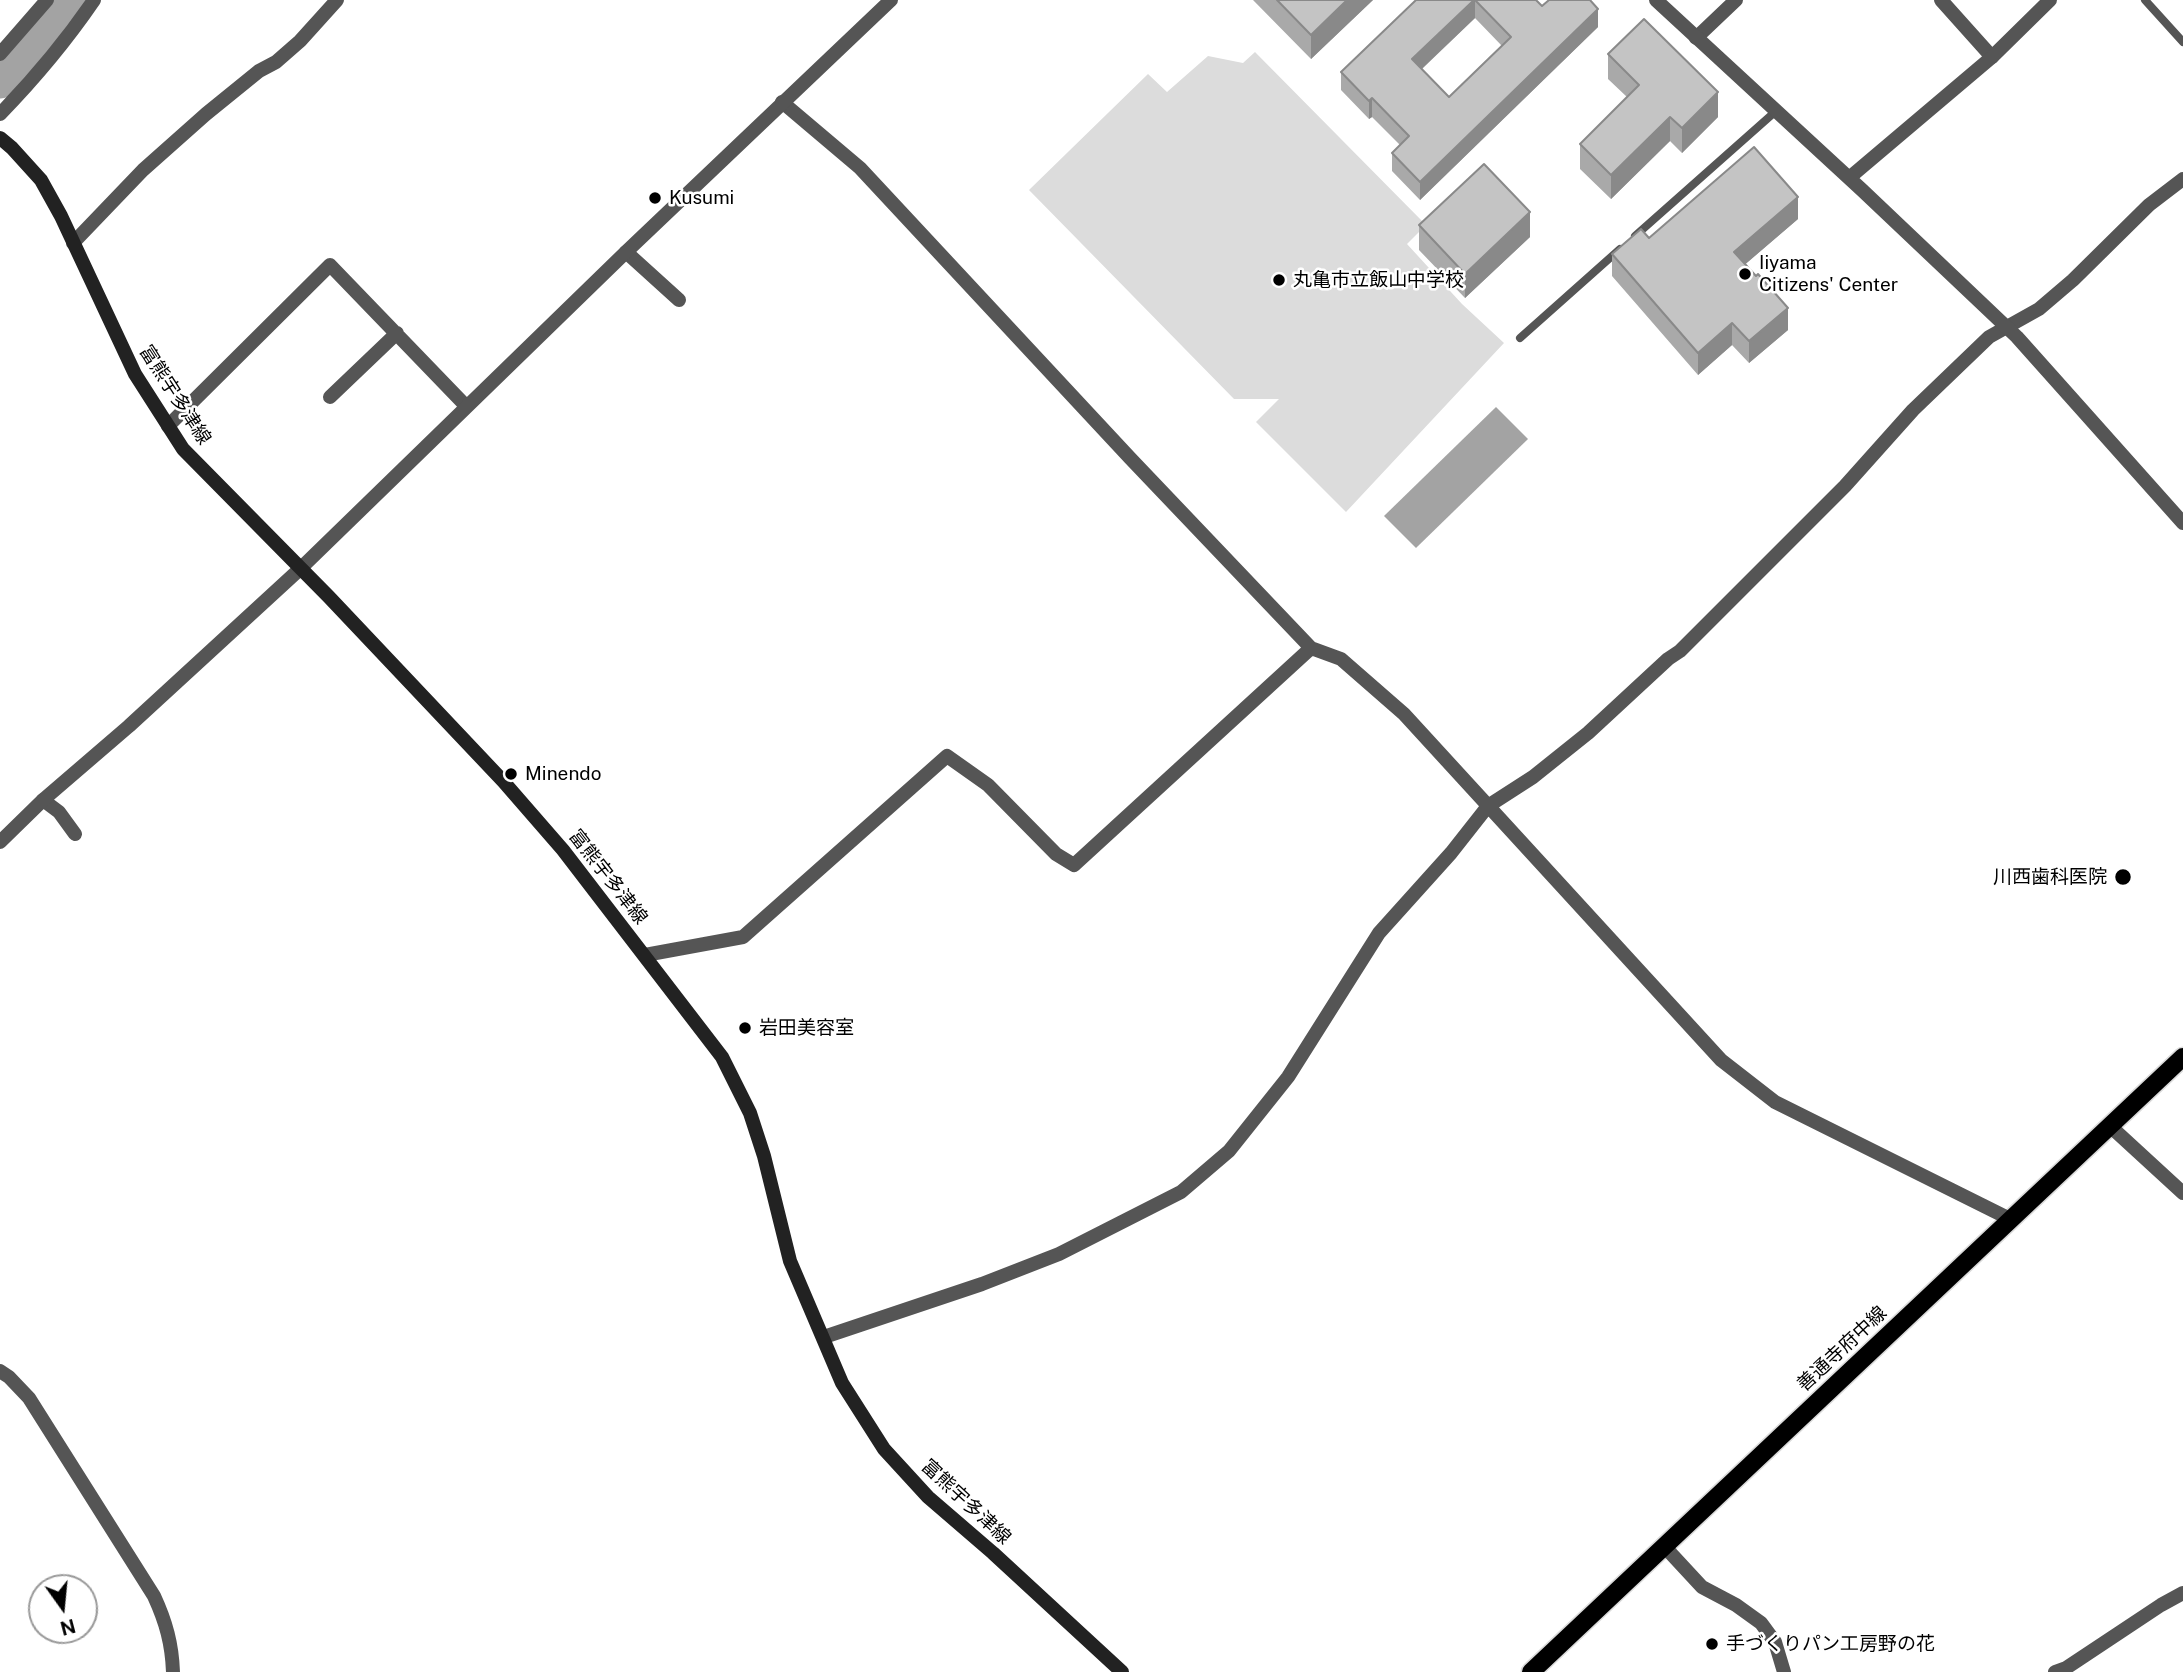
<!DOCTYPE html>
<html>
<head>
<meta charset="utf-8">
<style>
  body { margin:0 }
  #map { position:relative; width:2183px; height:1672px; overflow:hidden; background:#fff; font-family:"Public Sans",sans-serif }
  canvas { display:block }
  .north { position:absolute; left:28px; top:1574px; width:70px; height:70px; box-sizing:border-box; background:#fff; border:2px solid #999; border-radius:50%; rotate:165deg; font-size:19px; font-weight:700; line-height:28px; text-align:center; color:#000 }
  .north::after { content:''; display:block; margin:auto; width:24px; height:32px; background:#000; clip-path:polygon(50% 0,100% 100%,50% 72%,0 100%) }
</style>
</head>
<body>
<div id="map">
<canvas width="2183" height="1672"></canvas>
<div class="north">N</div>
</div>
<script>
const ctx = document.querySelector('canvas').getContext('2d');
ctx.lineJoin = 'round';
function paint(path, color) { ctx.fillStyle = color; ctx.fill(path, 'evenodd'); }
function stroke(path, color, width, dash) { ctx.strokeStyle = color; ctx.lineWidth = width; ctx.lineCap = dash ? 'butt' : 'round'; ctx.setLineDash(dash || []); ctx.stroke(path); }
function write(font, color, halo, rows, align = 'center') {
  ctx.font = font + ' "Public Sans","Noto Sans JP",sans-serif'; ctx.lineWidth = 5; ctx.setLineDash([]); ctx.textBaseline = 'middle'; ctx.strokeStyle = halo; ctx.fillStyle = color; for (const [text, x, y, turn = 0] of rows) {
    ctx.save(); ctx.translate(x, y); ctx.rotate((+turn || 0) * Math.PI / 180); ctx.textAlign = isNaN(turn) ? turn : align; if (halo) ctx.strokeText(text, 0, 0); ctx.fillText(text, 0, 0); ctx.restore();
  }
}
const green = new Path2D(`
  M1255,52L1426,225L1407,244L1462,304L1504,343L1346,512L1256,422L1279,399H1234L1029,190L1148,74L1167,92L1208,56L1243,63Z`);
const water = new Path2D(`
  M1496,407L1528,439L1416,548L1384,516Z`);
const river = new Path2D(`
  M0,80L57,18L68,0`);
const service = new Path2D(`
  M2145,0L2183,42
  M1635,236L1776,111
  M1520,338L1620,249`);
const minor = new Path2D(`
  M1941,0L1992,57
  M1696,38L1736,0
  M0,54L47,0
  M782,102L860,168L1130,458L1311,648L1341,659L1404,714L1721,1060L1775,1102L2010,1219
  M0,114C35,78 66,41 94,0
  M73,243L143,170L206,114L259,71L276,62L300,41L337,0
  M626,252L679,300
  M330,397L397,333
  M168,426L330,265L466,406
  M43,800L59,812L75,834
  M645,955L743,937L947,756L988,785L1056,854L1074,865L1311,648
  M2110,1126L2183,1193
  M824,1337L982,1284L1059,1254L1181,1192L1229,1151L1288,1077L1379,933L1451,853L1488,806L1533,777L1588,733L1668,659L1680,651L1845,486L1913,410L1989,337L2039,309L2073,280L2149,205L2183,179
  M0,1371L9,1377L29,1398L154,1596C166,1622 172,1644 173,1672
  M1664,1546L1702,1587L1736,1605L1761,1623L1775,1642L1784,1672
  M2055,1672L2066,1668L2161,1605L2183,1593`);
const tertiary = new Path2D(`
  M1656,0L1862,190L2017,337L2183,523
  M1849,178L1992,57L2050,0
  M0,842L43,800L129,726L301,568L626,252L891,0`);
const secondary = new Path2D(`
  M0,138L12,148L41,180L61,216L135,374L183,449L329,597L503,781L563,850L722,1057L750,1113L764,1156L790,1261L842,1383L884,1449L928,1497L993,1553L1122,1672`);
const primary = new Path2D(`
  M1531,1672L2183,1057`);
const wall = new Path2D(`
  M1253,0H1373L1311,59Z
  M1416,0H1536L1542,6L1598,27L1420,200L1392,171V153L1400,145L1372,117L1369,119L1341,90V72ZM1475,18L1502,46L1449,97L1422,69Z
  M1608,54L1718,117L1682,153L1670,141L1611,199L1580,169V144L1627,97L1608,79Z
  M1798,219L1745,264L1788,330L1749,363L1732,345L1698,375L1612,276V254L1649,238Z
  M1419,225L1530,237L1465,298L1419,250Z`);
const shadedWall = new Path2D(`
  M1347,0H1373L1311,59V35Z
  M1475,0V18L1412,78V59Z
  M1598,9V27L1420,200V182Z
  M1718,92V117L1682,153V128Z
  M1372,98V117L1369,119V101Z
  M1670,117V141L1611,199V175Z
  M1798,197V219L1734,274V252Z
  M1530,212V237L1465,298V274Z
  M1788,308V330L1749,363V341Z
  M1732,323V345L1698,375V353Z`);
const building = new Path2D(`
  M1277,0H1347L1311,35Z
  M1416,0H1474L1412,59L1449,97L1511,37L1475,0H1536L1542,6L1549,0H1590L1598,9L1420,182L1392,153L1409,136L1372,98L1369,101L1341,72Z
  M1644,19L1718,92L1682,128L1670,117L1611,175L1580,144L1639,85L1608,54Z
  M1754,147L1798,197L1734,252L1756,276L1758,274L1788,308L1749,341L1732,323L1698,353L1612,254L1641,229L1649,238Z
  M1484,164L1530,212L1465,274L1419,225Z`);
const markers = [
  [655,198,7,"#000"],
  [1745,274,7,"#000"],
  [1279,280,7,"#000"],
  [511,774,7,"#000"],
  [2123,877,9,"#000"],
  [745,1028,7,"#000"],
  [1712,1644,7,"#000"]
];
const poiNames = [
  ["Kusumi",669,198],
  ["Iiyama",1759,263],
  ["Citizens' Center",1759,285],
  ["丸亀市立飯山中学校",1293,280],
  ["Minendo",525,774],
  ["川西歯科医院",2107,877,"right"],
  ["岩田美容室",759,1028],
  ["手づくりパン工房野の花",1726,1644]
];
const streetNames = [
  ["富熊宇多津線",175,395,57],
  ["富熊宇多津線",608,877,52],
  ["善通寺府中線",1842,1349,-43],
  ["富熊宇多津線",966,1502,43]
];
paint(green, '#dcdcdc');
paint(water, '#a3a3a3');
stroke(river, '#a3a3a3', 37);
stroke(primary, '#dbdbdb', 21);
stroke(service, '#555', 8);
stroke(minor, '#555', 14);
stroke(tertiary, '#555', 14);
stroke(secondary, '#222', 14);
stroke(primary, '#000', 18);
paint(wall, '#a9a9a9');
paint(shadedWall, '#898989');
paint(building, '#c4c4c4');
stroke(building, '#898989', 2);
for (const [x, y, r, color] of markers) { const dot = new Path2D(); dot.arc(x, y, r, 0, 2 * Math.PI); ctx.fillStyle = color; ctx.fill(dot); stroke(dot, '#fff', 2.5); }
write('19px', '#000', '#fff', poiNames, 'left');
write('19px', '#000', '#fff', streetNames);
</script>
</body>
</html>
